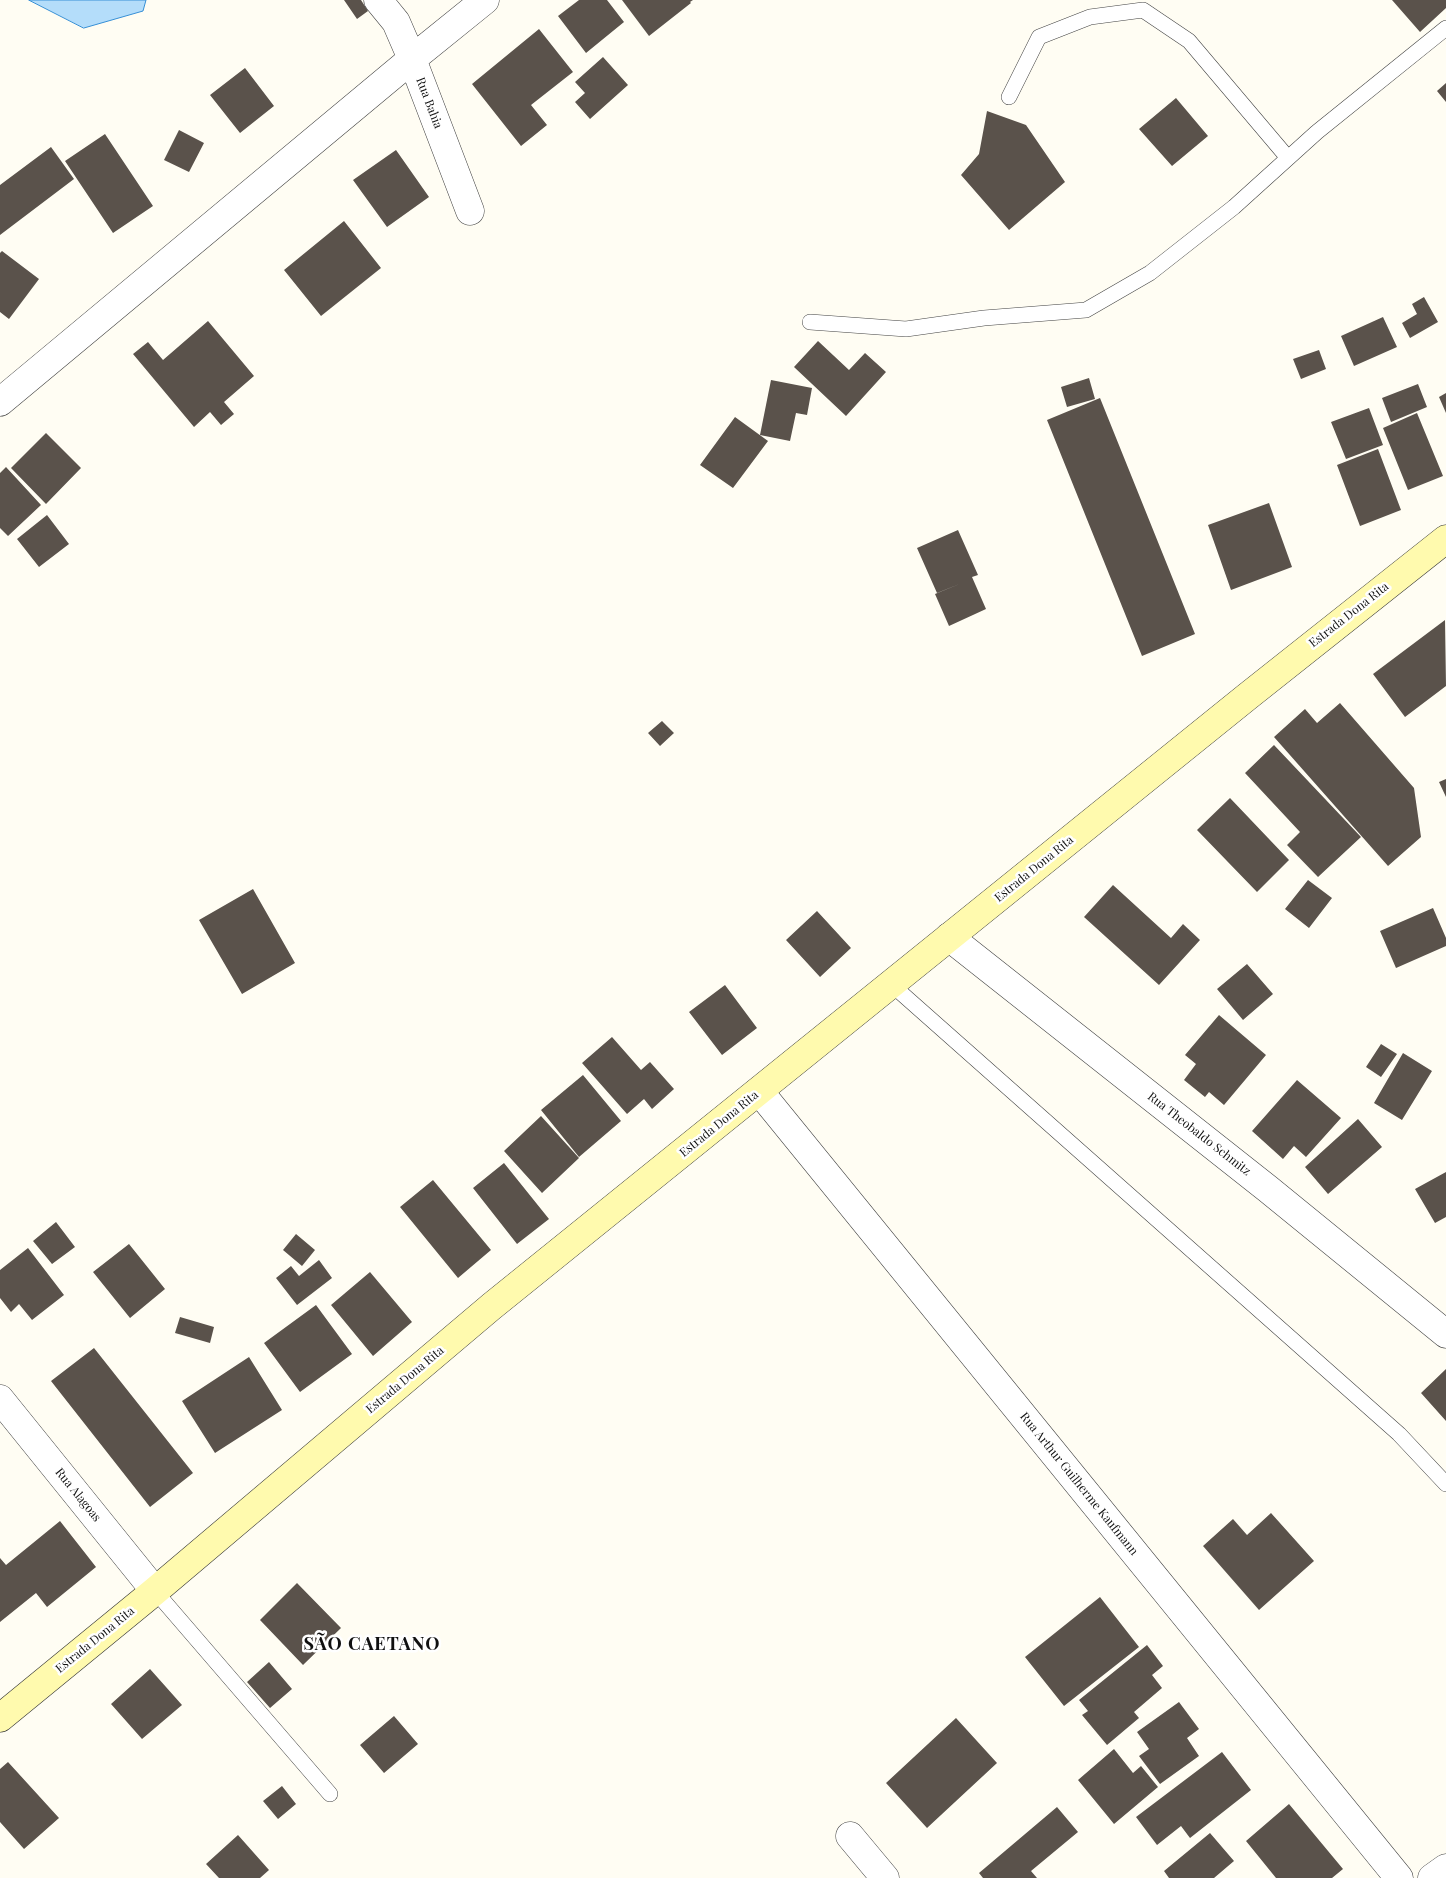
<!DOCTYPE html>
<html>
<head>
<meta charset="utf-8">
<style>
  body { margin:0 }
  canvas { display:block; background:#fffdf3 }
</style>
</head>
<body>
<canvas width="1446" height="1878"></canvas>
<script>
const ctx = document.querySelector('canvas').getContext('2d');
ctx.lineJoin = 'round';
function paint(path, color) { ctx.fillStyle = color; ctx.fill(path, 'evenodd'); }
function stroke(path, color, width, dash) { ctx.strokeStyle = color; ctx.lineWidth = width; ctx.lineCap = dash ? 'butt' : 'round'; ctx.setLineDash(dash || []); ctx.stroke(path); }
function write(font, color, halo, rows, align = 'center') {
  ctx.font = font + ' "Playfair Display",serif'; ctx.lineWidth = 5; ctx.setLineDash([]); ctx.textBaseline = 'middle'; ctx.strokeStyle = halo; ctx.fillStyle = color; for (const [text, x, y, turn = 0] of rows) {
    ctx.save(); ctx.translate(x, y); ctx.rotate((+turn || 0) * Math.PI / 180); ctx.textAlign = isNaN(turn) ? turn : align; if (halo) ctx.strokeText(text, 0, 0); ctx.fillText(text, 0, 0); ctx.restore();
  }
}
const water = new Path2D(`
  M29,0H146L143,11L84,28Z`);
const building = new Path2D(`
  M344,0H361L368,11L357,19Z
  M579,0H607L624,22L586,53L558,16Z
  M622,0H693L690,2L691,3L649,36Z
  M1392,0H1446V8L1420,32Z
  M539,29L573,72L531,105L547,125L521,146L472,84Z
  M603,57L628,85L590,119L575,102L585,93L575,82Z
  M245,68L274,106L240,133L210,95Z
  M1446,83V102L1437,91Z
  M1176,98L1208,136L1172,166L1139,129Z
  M987,111L1026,125L1065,182L1009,230L961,175L979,154Z
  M179,130L204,143L189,172L164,160Z
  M105,134L153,206L113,233L65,161Z
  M51,147L74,179L0,235V185Z
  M396,150L429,197L387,227L353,180Z
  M344,221L381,268L321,316L284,270Z
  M2,251L39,279L9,319L0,312V253Z
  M1424,297L1438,322L1410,338L1402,323L1417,314L1412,304Z
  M1383,317L1397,347L1354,366L1341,336Z
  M208,321L254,376L224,402L234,414L221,425L210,412L194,427L133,354L148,342L163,360Z
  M818,341L849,370L865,353L886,372L846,416L794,367Z
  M1319,350L1326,369L1301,379L1293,359Z
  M1089,378L1095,399L1067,407L1061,387Z
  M771,380L812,388L807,415L796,413L790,441L760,435Z
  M1418,384L1427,407L1391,422L1382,398Z
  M1446,393V413L1439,397Z
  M1100,398L1195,634L1142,656L1047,420Z
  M1369,408L1383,445L1346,459L1331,422Z
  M1417,413L1443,476L1408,490L1383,428Z
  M735,417L768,441L733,488L700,465Z
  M46,433L81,468L46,504L11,468Z
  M1378,449L1401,510L1360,526L1337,465Z
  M6,467L41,505L8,536L0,528V473Z
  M1269,503L1292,567L1231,590L1208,525Z
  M47,515L69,544L39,567L17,539Z
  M958,530L978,575L972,577L986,609L949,626L935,594L962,583L937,593L917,548Z
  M1445,620L1446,686L1405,717L1373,674Z
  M1340,703L1414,788L1421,837L1388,866L1274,737L1305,709L1317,723Z
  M662,721L674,733L660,746L648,733Z
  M1274,745L1361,837L1318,877L1287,845L1300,832L1245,773Z
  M1446,779V797L1439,782Z
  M1230,798L1289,860L1257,892L1197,830Z
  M1308,880L1332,898L1309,928L1285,909Z
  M1113,885L1171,938L1183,924L1200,940L1159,985L1084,917Z
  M253,889L295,963L242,994L199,920Z
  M1433,908L1446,938V946L1396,968L1380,931Z
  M817,911L851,948L820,977L786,940Z
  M1247,964L1273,994L1243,1020L1217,989Z
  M725,985L757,1028L722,1055L689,1012Z
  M1219,1015L1266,1055L1224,1105L1209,1092L1205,1097L1184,1080L1196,1064L1185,1055Z
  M612,1037L641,1070L650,1062L674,1089L652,1109L644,1099L627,1114L582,1063Z
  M1381,1044L1397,1054L1381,1077L1366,1067Z
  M1403,1053L1432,1071L1402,1120L1374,1103Z
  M583,1075L621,1121L579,1157L541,1110Z
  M1297,1080L1341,1118L1306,1157L1294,1146L1283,1159L1252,1131Z
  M541,1116L579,1158L542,1193L504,1151Z
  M1358,1119L1382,1147L1328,1194L1305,1167Z
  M504,1163L549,1219L517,1244L473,1188Z
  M1446,1172V1217L1435,1223L1415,1189Z
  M433,1180L491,1250L458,1278L400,1207Z
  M56,1222L75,1247L52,1264L33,1241Z
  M296,1234L315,1250L302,1266L283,1250Z
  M129,1244L165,1289L130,1318L93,1272Z
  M28,1248L64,1295L32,1320L19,1304L11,1312L0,1298V1270Z
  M319,1260L332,1278L297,1305L276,1278L291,1266L299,1276Z
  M370,1272L412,1322L373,1356L331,1305Z
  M316,1305L352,1354L300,1392L264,1343Z
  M180,1317L214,1327L210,1343L175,1333Z
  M94,1348L193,1473L150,1507L51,1381Z
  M249,1357L282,1410L215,1453L182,1401Z
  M1446,1369V1421L1421,1393Z
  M1271,1513L1314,1561L1259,1610L1203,1546L1233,1519L1247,1535Z
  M60,1521L96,1567L47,1607L36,1593L0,1622V1558L6,1565Z
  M297,1583L341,1628L303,1665L260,1620Z
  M1100,1597L1139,1647L1064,1706L1025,1657Z
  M1147,1645L1163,1666L1152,1675L1162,1688L1134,1712L1139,1718L1107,1745L1082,1715L1088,1711L1079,1700Z
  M269,1662L292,1689L270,1708L247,1682Z
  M150,1669L182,1705L142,1739L111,1704Z
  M1179,1702L1199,1729L1187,1738L1199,1756L1160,1784L1139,1756L1149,1749L1137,1732Z
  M394,1716L418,1744L384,1773L360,1745Z
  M956,1718L997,1763L927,1828L886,1783Z
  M1114,1749L1133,1773L1141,1766L1158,1787L1114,1824L1078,1780Z
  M1222,1752L1251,1790L1190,1838L1181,1826L1157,1845L1136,1817Z
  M8,1762L59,1818L24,1849L0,1822V1769Z
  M282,1786L296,1804L278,1819L263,1801Z
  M1289,1804L1343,1869L1332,1878H1276L1246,1841Z
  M1057,1807L1078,1832L1031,1871L1037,1878H983L979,1873Z
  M1210,1833L1234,1861L1214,1878H1169L1164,1871Z
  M238,1835L269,1870L260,1878H219L206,1864Z`);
const lane = new Path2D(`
  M1009,97L1039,37L1090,17L1143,10L1189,41L1288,158
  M810,322L906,329L984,318L1086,310L1150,273L1234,207L1317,132L1446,28
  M891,984L1399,1434L1446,1484
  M155,1591L330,1794`);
const street = new Path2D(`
  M378,0L396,22L412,59L470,211
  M0,402L412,59L485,0
  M949,937L1268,1189L1446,1334
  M759,1091L1399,1878
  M0,1399L155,1591
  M850,1836L885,1878
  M1432,1878L1446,1868`);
const secondary = new Path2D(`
  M0,1718L155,1591L492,1306L1248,696L1446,539`);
const streetNames = [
  ["Rua Bahia",429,103,69],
  ["Estrada Dona Rita",1349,615,-38],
  ["Estrada Dona Rita",1034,869,-39],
  ["Estrada Dona Rita",719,1124,-39],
  ["Rua Theobaldo Schmitz",1199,1134,38],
  ["Estrada Dona Rita",405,1380,-40],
  ["Rua Arthur Guilherme Kaufmann",1079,1484,51],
  ["Rua Alagoas",78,1495,51],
  ["Estrada Dona Rita",95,1640,-39]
];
const districtNames = [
  ["SÃO CAETANO",372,1644]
];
paint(water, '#b4ddfa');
stroke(water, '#368fd6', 1);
paint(building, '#5a524b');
stroke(lane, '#434343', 16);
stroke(street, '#434343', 29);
stroke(secondary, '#323232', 29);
stroke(lane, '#fff', 15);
stroke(street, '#fff', 28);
stroke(secondary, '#fffaae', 28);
write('12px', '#101010', '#fff', streetNames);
ctx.letterSpacing = '1px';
write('bold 18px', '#101010', '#fff', districtNames);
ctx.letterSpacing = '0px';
</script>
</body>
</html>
